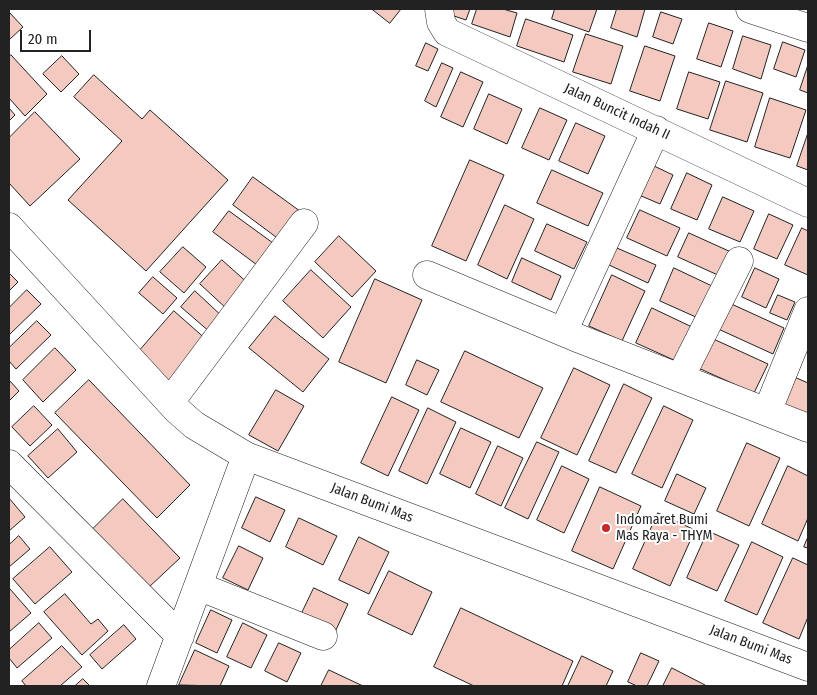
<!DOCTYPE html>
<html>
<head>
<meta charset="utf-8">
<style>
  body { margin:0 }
  #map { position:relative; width:817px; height:695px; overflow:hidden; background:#fff; font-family:"Fira Sans Condensed",sans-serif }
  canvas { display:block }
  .frame { position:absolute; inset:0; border:10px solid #222; pointer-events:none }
  .scale { position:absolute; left:20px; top:30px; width:71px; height:22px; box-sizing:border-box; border:2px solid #222; border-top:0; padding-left:6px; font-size:15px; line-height:18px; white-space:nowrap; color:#222; -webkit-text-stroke:4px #fff; paint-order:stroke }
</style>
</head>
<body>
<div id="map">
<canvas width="817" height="695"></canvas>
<div class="frame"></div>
<div class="scale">20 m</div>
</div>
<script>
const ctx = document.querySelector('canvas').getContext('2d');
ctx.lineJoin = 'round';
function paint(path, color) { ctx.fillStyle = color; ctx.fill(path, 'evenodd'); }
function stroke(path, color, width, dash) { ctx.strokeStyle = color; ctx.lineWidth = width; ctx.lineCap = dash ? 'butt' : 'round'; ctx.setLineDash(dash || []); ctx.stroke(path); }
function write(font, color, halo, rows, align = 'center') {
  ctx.font = font + ' "Fira Sans Condensed",sans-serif'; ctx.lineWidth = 4; ctx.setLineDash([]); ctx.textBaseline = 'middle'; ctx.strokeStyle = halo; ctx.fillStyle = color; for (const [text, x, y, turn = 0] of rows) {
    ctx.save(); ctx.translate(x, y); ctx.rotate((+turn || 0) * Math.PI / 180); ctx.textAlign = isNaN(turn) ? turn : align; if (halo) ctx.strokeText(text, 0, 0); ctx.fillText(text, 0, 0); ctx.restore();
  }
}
const building = new Path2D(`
  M372,9H401L390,23Z
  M450,9H470L466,20L448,14Z
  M477,9H503L517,13L510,37L472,24Z
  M555,9H597L589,32L552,19Z
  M617,9H645L637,37L611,28Z
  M9,12L23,27L9,40Z
  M661,12L682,19L673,44L653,37Z
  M526,19L573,35L564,62L517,46Z
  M709,23L733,31L721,67L697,59Z
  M586,34L623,46L611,84L573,72Z
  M743,36L771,45L761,79L733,69Z
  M783,42L805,50L796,77L774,69Z
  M426,43L438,49L428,71L416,66Z
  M645,46L675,56L660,101L630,91Z
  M11,55L47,94L25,116L9,98V57Z
  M62,56L79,74L61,92L43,74Z
  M442,63L453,68L436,107L425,101Z
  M808,65V93L800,90Z
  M461,72L483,82L463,127L441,117Z
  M689,72L720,82L708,119L677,109Z
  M94,75L142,119L150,110L228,180L146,271L68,200L122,141L74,97Z
  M726,81L763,93L747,142L710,130Z
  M489,94L522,109L507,144L474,129Z
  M770,98L806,110L790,158L755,147Z
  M9,108L15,115L9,121Z
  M540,108L567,120L549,160L522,148Z
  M35,112L80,159L30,206L9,183V138Z
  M576,123L605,136L588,174L559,161Z
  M808,133V170L797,166Z
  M470,160L504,175L466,261L432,246Z
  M652,165L673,175L660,204L639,195Z
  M552,170L603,193L588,226L537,203Z
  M687,173L712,185L697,220L671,209Z
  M253,177L304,214L284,243L233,205Z
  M723,197L754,211L740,242L709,229Z
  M505,205L534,219L507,279L478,265Z
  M640,210L680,228L667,256L627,238Z
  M229,211L273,243L257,265L213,232Z
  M769,214L793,225L777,259L754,249Z
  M547,224L587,242L574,269L535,251Z
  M802,228L808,231V275L785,265Z
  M689,233L731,252L720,276L678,257Z
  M339,236L376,271L352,297L315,262Z
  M183,247L206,267L184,293L160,272Z
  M617,248L656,265L648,283L609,265Z
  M522,258L561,276L551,300L512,282Z
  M222,260L250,285L228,310L200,284Z
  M674,268L712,286L698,318L660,301Z
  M755,268L779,279L766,308L742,297Z
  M311,270L351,307L323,338L283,301Z
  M9,273L18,282L9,291Z
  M612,275L645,291L622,341L589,326Z
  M153,277L177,298L163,314L139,293Z
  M375,279L422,300L386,383L339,362Z
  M27,290L41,304L9,335V308Z
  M195,291L224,318L211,333L181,307Z
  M778,295L795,302L787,320L770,313Z
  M727,302L784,328L773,354L716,328Z
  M652,308L692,327L676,361L636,343Z
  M174,311L208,341L169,385L135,356Z
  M275,316L329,359L303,392L249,348Z
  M37,321L51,335L16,369L9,361V348Z
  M709,337L768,364L754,393L696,367Z
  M55,348L76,370L43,402L23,380Z
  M465,351L543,388L519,438L441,402Z
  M417,360L439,370L427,395L406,385Z
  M574,368L610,385L577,455L541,438Z
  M792,376L808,383V416L780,403Z
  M9,380L19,391L9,401Z
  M89,380L190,485L157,518L55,413Z
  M624,384L652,398L616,473L589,461Z
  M276,390L304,406L278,451L249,435Z
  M392,397L419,410L388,476L361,463Z
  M34,406L52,425L30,446L12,427Z
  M664,406L693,420L662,488L632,474Z
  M428,408L456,422L427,484L399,471Z
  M461,428L491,442L470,488L440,474Z
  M58,429L77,452L48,478L28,456Z
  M537,442L559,452L528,519L505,508Z
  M747,443L780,458L749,526L717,511Z
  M498,446L523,458L501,506L476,494Z
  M562,466L589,479L564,533L537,520Z
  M788,466L808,476V518L798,541L762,524Z
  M677,474L706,488L694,514L665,501Z
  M600,487L641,506L613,569L572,551Z
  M256,497L285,510L270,542L242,528Z
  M9,498L25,517L9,531Z
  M123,499L180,558L148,588L92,530Z
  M658,513L695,530L670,586L633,569Z
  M299,518L337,536L323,565L286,547Z
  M708,531L739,545L717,591L687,578Z
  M19,536L30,549L9,567V545Z
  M359,537L389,552L369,594L339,580Z
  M808,537V548L804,547Z
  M752,542L783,557L757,615L725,601Z
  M239,546L263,558L248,590L223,578Z
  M50,547L72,572L35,604L13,579Z
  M793,558L808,565V617L799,639L763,623Z
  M389,571L432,592L412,635L368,614Z
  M314,588L348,604L335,632L301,615Z
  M10,589L31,613L9,632V590Z
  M65,594L91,624L98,619L108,631L82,655L44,612Z
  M461,608L573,661L562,686H474L434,667Z
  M211,610L232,620L217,653L196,643Z
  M39,623L52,638L17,668L9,658V650Z
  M243,623L267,635L251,668L227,657Z
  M124,625L136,639L102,669L90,655Z
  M279,643L301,653L287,682L265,671Z
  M62,646L82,667L60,686H26L22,681Z
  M195,650L229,666L220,686L179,685Z
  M641,653L659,661L647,686H637L628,682Z
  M582,656L613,671L606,686H568Z
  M672,668L705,685V686H663Z
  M329,670L363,686H321Z
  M83,679L90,686H75Z`);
const minor = new Path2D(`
  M439,9L441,22L447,32L808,203
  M750,9L808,28
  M9,227L177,410L194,425L246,456L808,667
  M427,275L580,339L808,428
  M563,332L656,130
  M680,378L739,261
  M170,402L304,223
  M767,412L808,311
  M9,464L180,636
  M198,586L323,636
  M161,686L246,456`);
const markers = [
  [606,528,5,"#c62828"]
];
const streetNames = [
  ["Jalan Buncit Indah II",617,112,25],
  ["Jalan Bumi Mas",372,503,21],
  ["Jalan Bumi Mas",751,645,21]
];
const poiNames = [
  ["Indomaret Bumi",616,520],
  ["Mas Raya - THYM",616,536]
];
paint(building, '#f3c9c0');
stroke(building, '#222', 1);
stroke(minor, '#222', 29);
stroke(minor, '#fff', 28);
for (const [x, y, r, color] of markers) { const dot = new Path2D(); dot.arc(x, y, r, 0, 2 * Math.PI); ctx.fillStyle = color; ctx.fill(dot); stroke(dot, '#fff', 2); }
write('14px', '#222', '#fff', streetNames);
write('14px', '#222', '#fff', poiNames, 'left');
</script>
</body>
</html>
